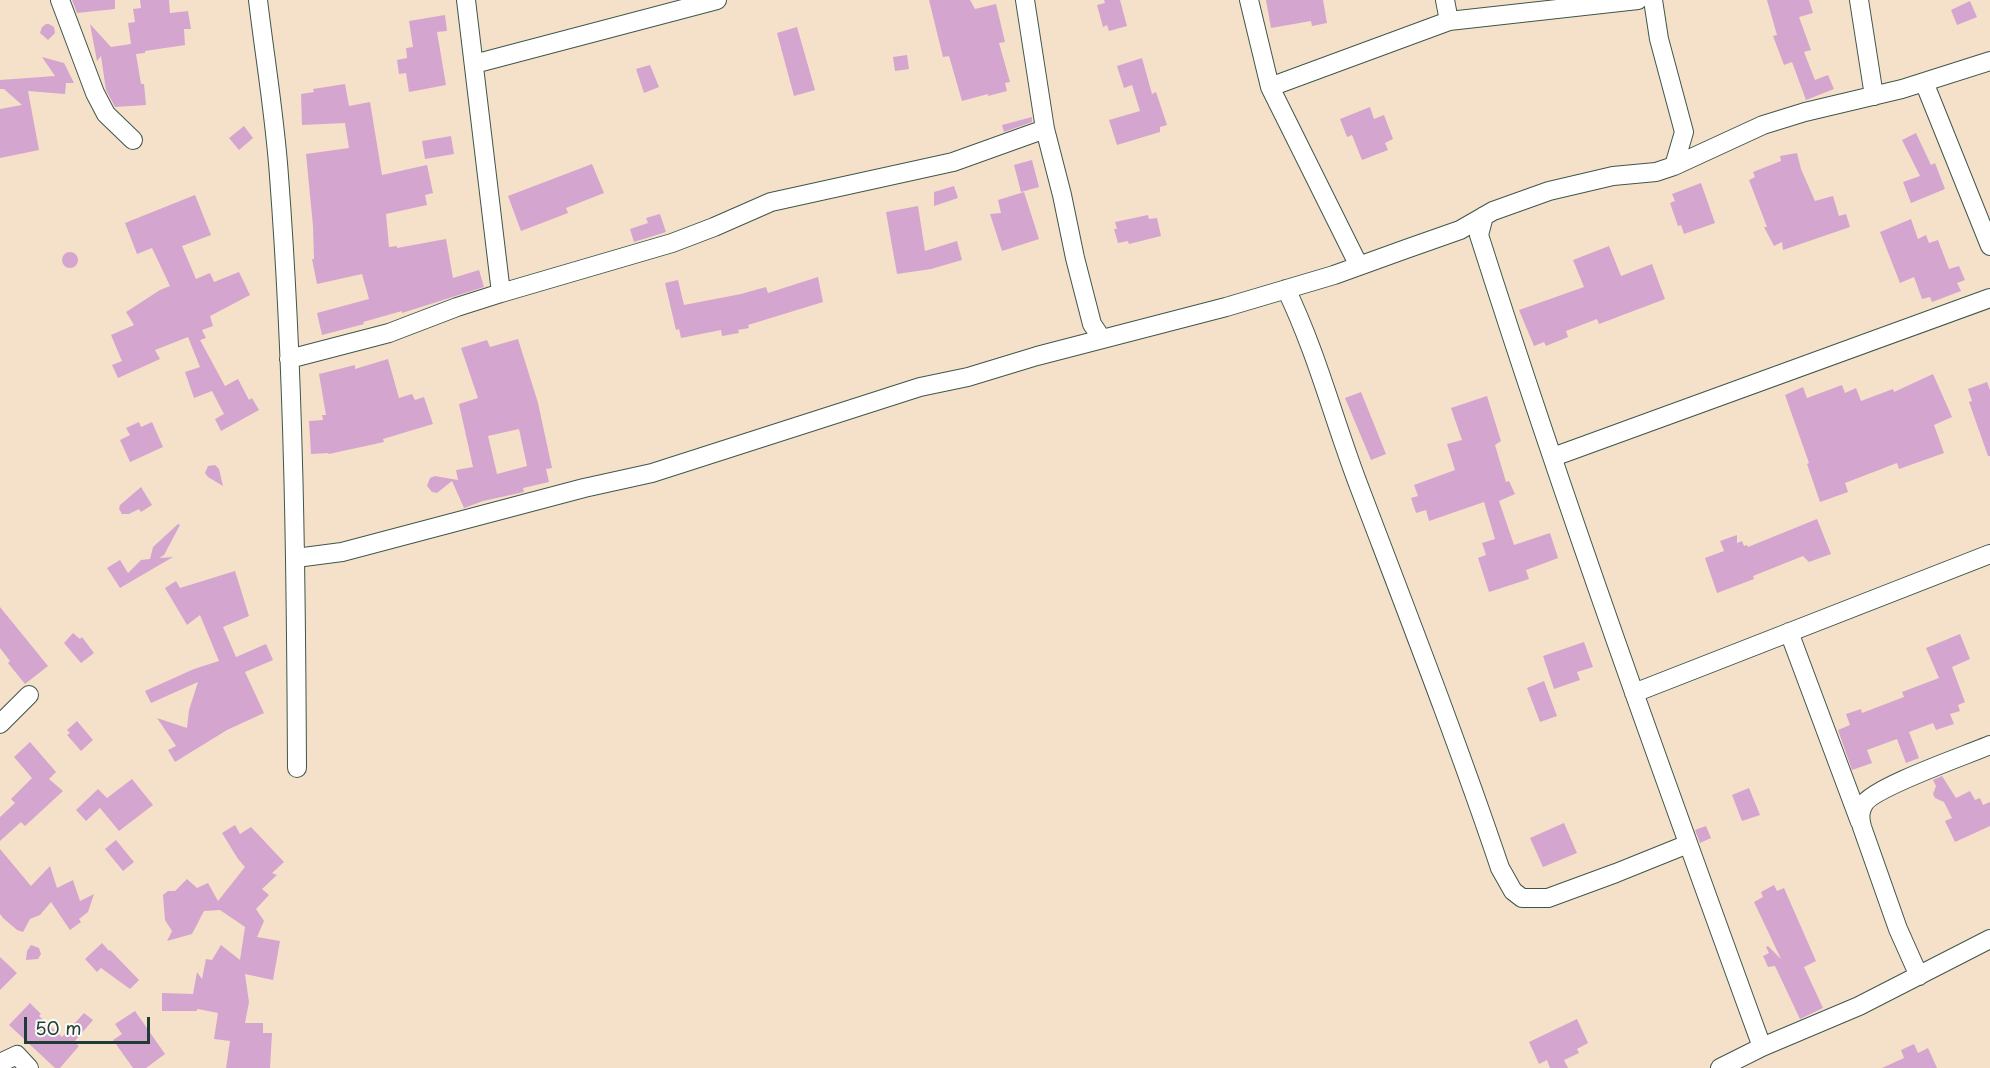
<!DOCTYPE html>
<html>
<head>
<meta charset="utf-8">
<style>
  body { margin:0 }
  #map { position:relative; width:1990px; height:1068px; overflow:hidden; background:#f5e1c9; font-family:"Playpen Sans",sans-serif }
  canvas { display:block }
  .scale { position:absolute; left:24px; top:1017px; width:126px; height:27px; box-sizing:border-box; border:3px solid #1f3d34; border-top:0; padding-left:8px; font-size:18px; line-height:21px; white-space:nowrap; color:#1f3d34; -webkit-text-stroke:4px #fdfcf7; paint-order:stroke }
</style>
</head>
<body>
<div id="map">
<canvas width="1990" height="1068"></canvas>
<div class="scale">50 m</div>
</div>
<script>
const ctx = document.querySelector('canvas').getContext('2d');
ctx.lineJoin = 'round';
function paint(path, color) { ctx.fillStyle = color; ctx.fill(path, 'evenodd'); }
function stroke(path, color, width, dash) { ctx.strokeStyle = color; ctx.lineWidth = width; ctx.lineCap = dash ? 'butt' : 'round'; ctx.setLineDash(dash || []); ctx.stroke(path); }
const building = new Path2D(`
  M72,0H115V9L77,13Z
  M140,0H169L170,13L188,11L191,29H184L185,45L145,51V53L136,54L141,84H144L146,105L115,107L106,90L101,56L97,61L90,24L111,47L131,44L128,23L135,22L133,9L141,8Z
  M929,0H970L975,9L996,4L1005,42L999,43L1010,82L1005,83L1007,91L988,96V94L962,101L949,56L943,57Z
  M1104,0H1120L1127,26L1109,31L1107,25L1103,27L1097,5L1105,3Z
  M1266,0H1323L1327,23L1312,26L1311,21L1271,28Z
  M1767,0H1809L1813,13L1799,17L1811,50L1804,52L1815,80L1828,75L1834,89L1806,100L1792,62L1784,65L1773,36L1777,35Z
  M1970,1L1977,17L1957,25L1951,10Z
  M445,15L447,31L437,32L446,85L409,92L406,73L399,74L397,60L407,58L406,48L413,47L409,21Z
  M46,24H49L54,27L55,33L48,40L40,33L42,27Z
  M797,27L815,90L794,96L777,33Z
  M907,55L909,69L895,71L893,57Z
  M42,57L64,63L74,83H66L65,94L28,91L39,150L0,158V109L22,105L4,89H0V80L55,76Z
  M1142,58L1152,94L1156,92L1167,125L1160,127V132L1117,145L1109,120L1140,111L1132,85L1124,88L1117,66Z
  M650,65L659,87L644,93L636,69Z
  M345,84L349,106L370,102L382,175L427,165L433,193L425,195L427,205L386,214L389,247L397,246V248L446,239L453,278L479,270L484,287L402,313V311L363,322L364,324L322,335L317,313L369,299L362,274L317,284L312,259H314L313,226L306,154L349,148L345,123L302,125L301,94L314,92L313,89Z
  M1370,107L1374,119L1384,115L1393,139L1385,143L1388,150L1362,160L1352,135L1347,137L1340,119Z
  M1032,117V122L1004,132L1002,125Z
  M244,126L253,138L239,150L229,138Z
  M1916,133L1931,165L1935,163L1945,189L1911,203L1903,182L1920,176L1902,140Z
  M451,136L454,154L425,159L422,141Z
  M1797,153L1801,169L1815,201L1833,196L1839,216L1846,214L1850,227L1783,250L1782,242L1774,246L1764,227H1767L1749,180L1755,177L1753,172L1781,161L1780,156Z
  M1032,160L1039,187L1021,192L1014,165Z
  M592,164L604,193L566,208L568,213L521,231L508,196Z
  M1701,183L1715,223L1684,234L1681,225L1678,226L1670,203L1675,201L1672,194Z
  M954,186L958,198L934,206V192Z
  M1024,192L1039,239L1002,251L990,214L1001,213L998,200Z
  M195,195L211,235L182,246L196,279L210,273L214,282L239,272L250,295L210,316L213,326L202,330L206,338L200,340L225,386L238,379L249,400L252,398L259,410L221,431L215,419L224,414L212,391L194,398L185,372L200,367L188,337L155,350L160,359L118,378L112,365L122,361L111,335L134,325L126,312L160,290L170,286L152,248L137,254L125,223Z
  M918,206L925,251L957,241L962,260L931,269L897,274L886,212Z
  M660,214L666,232L634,242L630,229L648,223L646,218Z
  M1148,215L1149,219L1157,218L1161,236L1129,244L1128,241L1118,243L1114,229H1117L1115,222Z
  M1911,219L1918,239L1926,235L1929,243L1938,240L1949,269L1959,266L1965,280L1957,283L1961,291L1932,302L1930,297L1922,299L1914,277L1900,283L1880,232Z
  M1609,246L1621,276L1652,264L1665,299L1599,324L1597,319L1566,331L1568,337L1546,346L1544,342L1534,346L1519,310L1584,287L1573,260Z
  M62 260a8 8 0 1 1 16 0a8 8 0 1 1-16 0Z
  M818,277L823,302L748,325L749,328L738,330L739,333L722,336L721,330L681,338L679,329L676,330L665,283L678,280L684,305L741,294L766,287L768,293Z
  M518,339L538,403L552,468L546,469L549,482L523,488L524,492L483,501L464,508L452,481L437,493L432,492L427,486L430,478L435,476L458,480L456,470L473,467L459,404L478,398L461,348L487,340L490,347ZM519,429L527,466L497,474L488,436Z
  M388,359L399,398L412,394L415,400L424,397L433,424L383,439L384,442L329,454L328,453L311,454L309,421L323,420L322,415H326L319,374L355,365V369Z
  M1933,374L1952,417L1934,425L1944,453L1899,469L1897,463L1845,483L1848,492L1820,502L1807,464L1809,463L1785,395L1803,387L1807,398L1842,385L1845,393L1856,388L1861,401L1893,389L1894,392Z
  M1987,382L1990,390V456H1988L1969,402L1972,401L1968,389Z
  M1361,392L1386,454L1371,460L1345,398Z
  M1487,396L1501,441L1495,445L1506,482L1509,481L1515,494L1499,501L1514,545L1550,533L1558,558L1526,570L1529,579L1489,592L1478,558L1486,555L1482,543L1495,539L1484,502L1429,521L1426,510L1416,513L1411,498L1418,496L1414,485L1455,470L1447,444L1462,440L1451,408Z
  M139,422L141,427L152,422L163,447L130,462L120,440L130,435L126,428Z
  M215,465L219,469L223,486L208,477L205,473L208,466Z
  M141,487L152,505L141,512L139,509L129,514H122L119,509L120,505Z
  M1817,519L1831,554L1809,562L1803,556L1753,576L1754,579L1717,593L1705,558L1724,551L1720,541L1737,535V543L1742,541L1744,546L1747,545L1748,547Z
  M178,524L180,525L164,555L159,558L173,557L120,588L107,568L120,560L128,573L141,560L150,559L153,547Z
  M235,571L249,616L223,627L236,657L266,644L273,660L245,672L264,713L227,730L175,762L168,750L176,746L157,718L187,728L189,710L198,682L151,703L145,691L194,669L219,661L200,615L187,625L165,588L176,581L180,588Z
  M0,607L48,666L25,684L8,663L10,661L0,648Z
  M73,633L80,639L82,637L94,653L81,663L64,643Z
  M1960,634L1970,659L1952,667L1965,702L1958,705L1960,711L1950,714L1954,724L1936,730L1933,723L1909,732L1919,758L1906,763L1897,739L1867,750L1872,763L1852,770L1838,730L1850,725L1846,714L1861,709L1862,713L1904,697L1902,692L1939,678L1926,648Z
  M1584,642L1593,667L1577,672L1580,680L1554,689L1543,656Z
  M1544,681L1557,716L1540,722L1527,688Z
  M77,721L93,740L81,751L67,735L70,733L67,730Z
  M30,742L56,772L49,779L63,791L25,826L21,822L0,841V817L15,803L11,799L32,778L14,757Z
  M1942,776L1956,798L1970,791L1975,800L1980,798L1983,805L1990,802V826L1955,842L1945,821L1952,818L1944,802L1935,798L1933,794L1936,786L1933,780Z
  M132,779L153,805L119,831L100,808L86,821L76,810L98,789L107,798Z
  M1749,788L1760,815L1742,821L1732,795Z
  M1564,823L1577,853L1543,867L1530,838Z
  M235,825L240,834L251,827L284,862L272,873L277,875L262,889L269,895L256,909L264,921L257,937L280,941L273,980L245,974L249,1002L245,1023H263V1033H272L270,1068H226L230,1041L214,1039L218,1013L198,1009L196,1011H162V993L193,994L197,972L202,979L206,959L212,960L221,945L240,960L245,927L220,910L204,911L192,934L167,941L172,931L165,920L163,895L168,891H175L187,879L197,888L208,883L218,901L245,867L238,859L222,833Z
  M1706,826L1711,838L1700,843L1695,830Z
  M116,840L134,862L123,871L105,849Z
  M0,849L31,886L50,866L57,888L73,880L80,901L94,894L88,912L79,919L81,922L70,930L51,902L40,915L30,919L23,932L17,930L3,918L0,914Z
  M1774,885L1777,891L1784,888L1816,961L1804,967L1823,1008L1800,1019L1775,966L1768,967L1763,956L1769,953L1766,947L1768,946L1781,959L1754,902L1763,897L1761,892Z
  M102,943L109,951L110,950L139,980L130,989L101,968L97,972L85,959Z
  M31,945L39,948L41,954L38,959L26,960L27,951Z
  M0,957L17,973L0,990Z
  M30,1003L41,1014L39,1016L62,1037L84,1013L93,1020L74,1042L79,1046L60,1068H55L9,1025Z
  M135,1011L165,1054L146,1068H133L113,1040L122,1034L115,1024Z
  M1577,1019L1588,1043L1577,1049L1579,1053L1564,1060L1568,1068H1550L1547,1060L1539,1064L1529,1042Z
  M1914,1044L1918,1053L1928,1048L1937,1068H1882L1904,1058L1901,1050Z`);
const minor = new Path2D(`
  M60,0L95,93L106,114L133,140
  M258,0C265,59 275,117 279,176C294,373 296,570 297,768
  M466,0L501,293
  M1025,0L1045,129L1062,195L1075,258L1092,324L1102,339
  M1249,0L1270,87L1359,266
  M1445,0L1449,21
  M1653,0L1659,39L1684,132L1674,166
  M1859,0L1874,96
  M474,64L717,0
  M1924,82L1990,246
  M1270,87L1449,21L1638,0
  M1484,216L1479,235C1566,508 1664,778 1762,1047
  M1286,289C1316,351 1333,417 1357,481C1406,610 1456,738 1500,868L1513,891L1522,898H1548L1616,873L1688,844
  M289,359L389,333L457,307L501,293L672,243L714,227L771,202L953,162L1045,129
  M1553,457L1990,298
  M296,558L342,552L584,488L652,473L920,387L968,377L1037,356L1226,307L1334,275L1406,249L1460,230L1493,211L1549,191L1613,176L1656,172L1674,166L1763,125L1805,112L1902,89L1990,61
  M1789,632L1860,822
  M1634,693L1990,554
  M0,724L29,695
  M1919,976L1898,929L1862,827C1860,819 1859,812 1864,804C1874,787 1967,755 1990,745
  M0,1063L17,1055L29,1068
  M1720,1068L1762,1047L1859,1006L1990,939`);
paint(building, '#d4a5cf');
stroke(minor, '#3f564a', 20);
stroke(minor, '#fff', 18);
</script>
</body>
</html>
